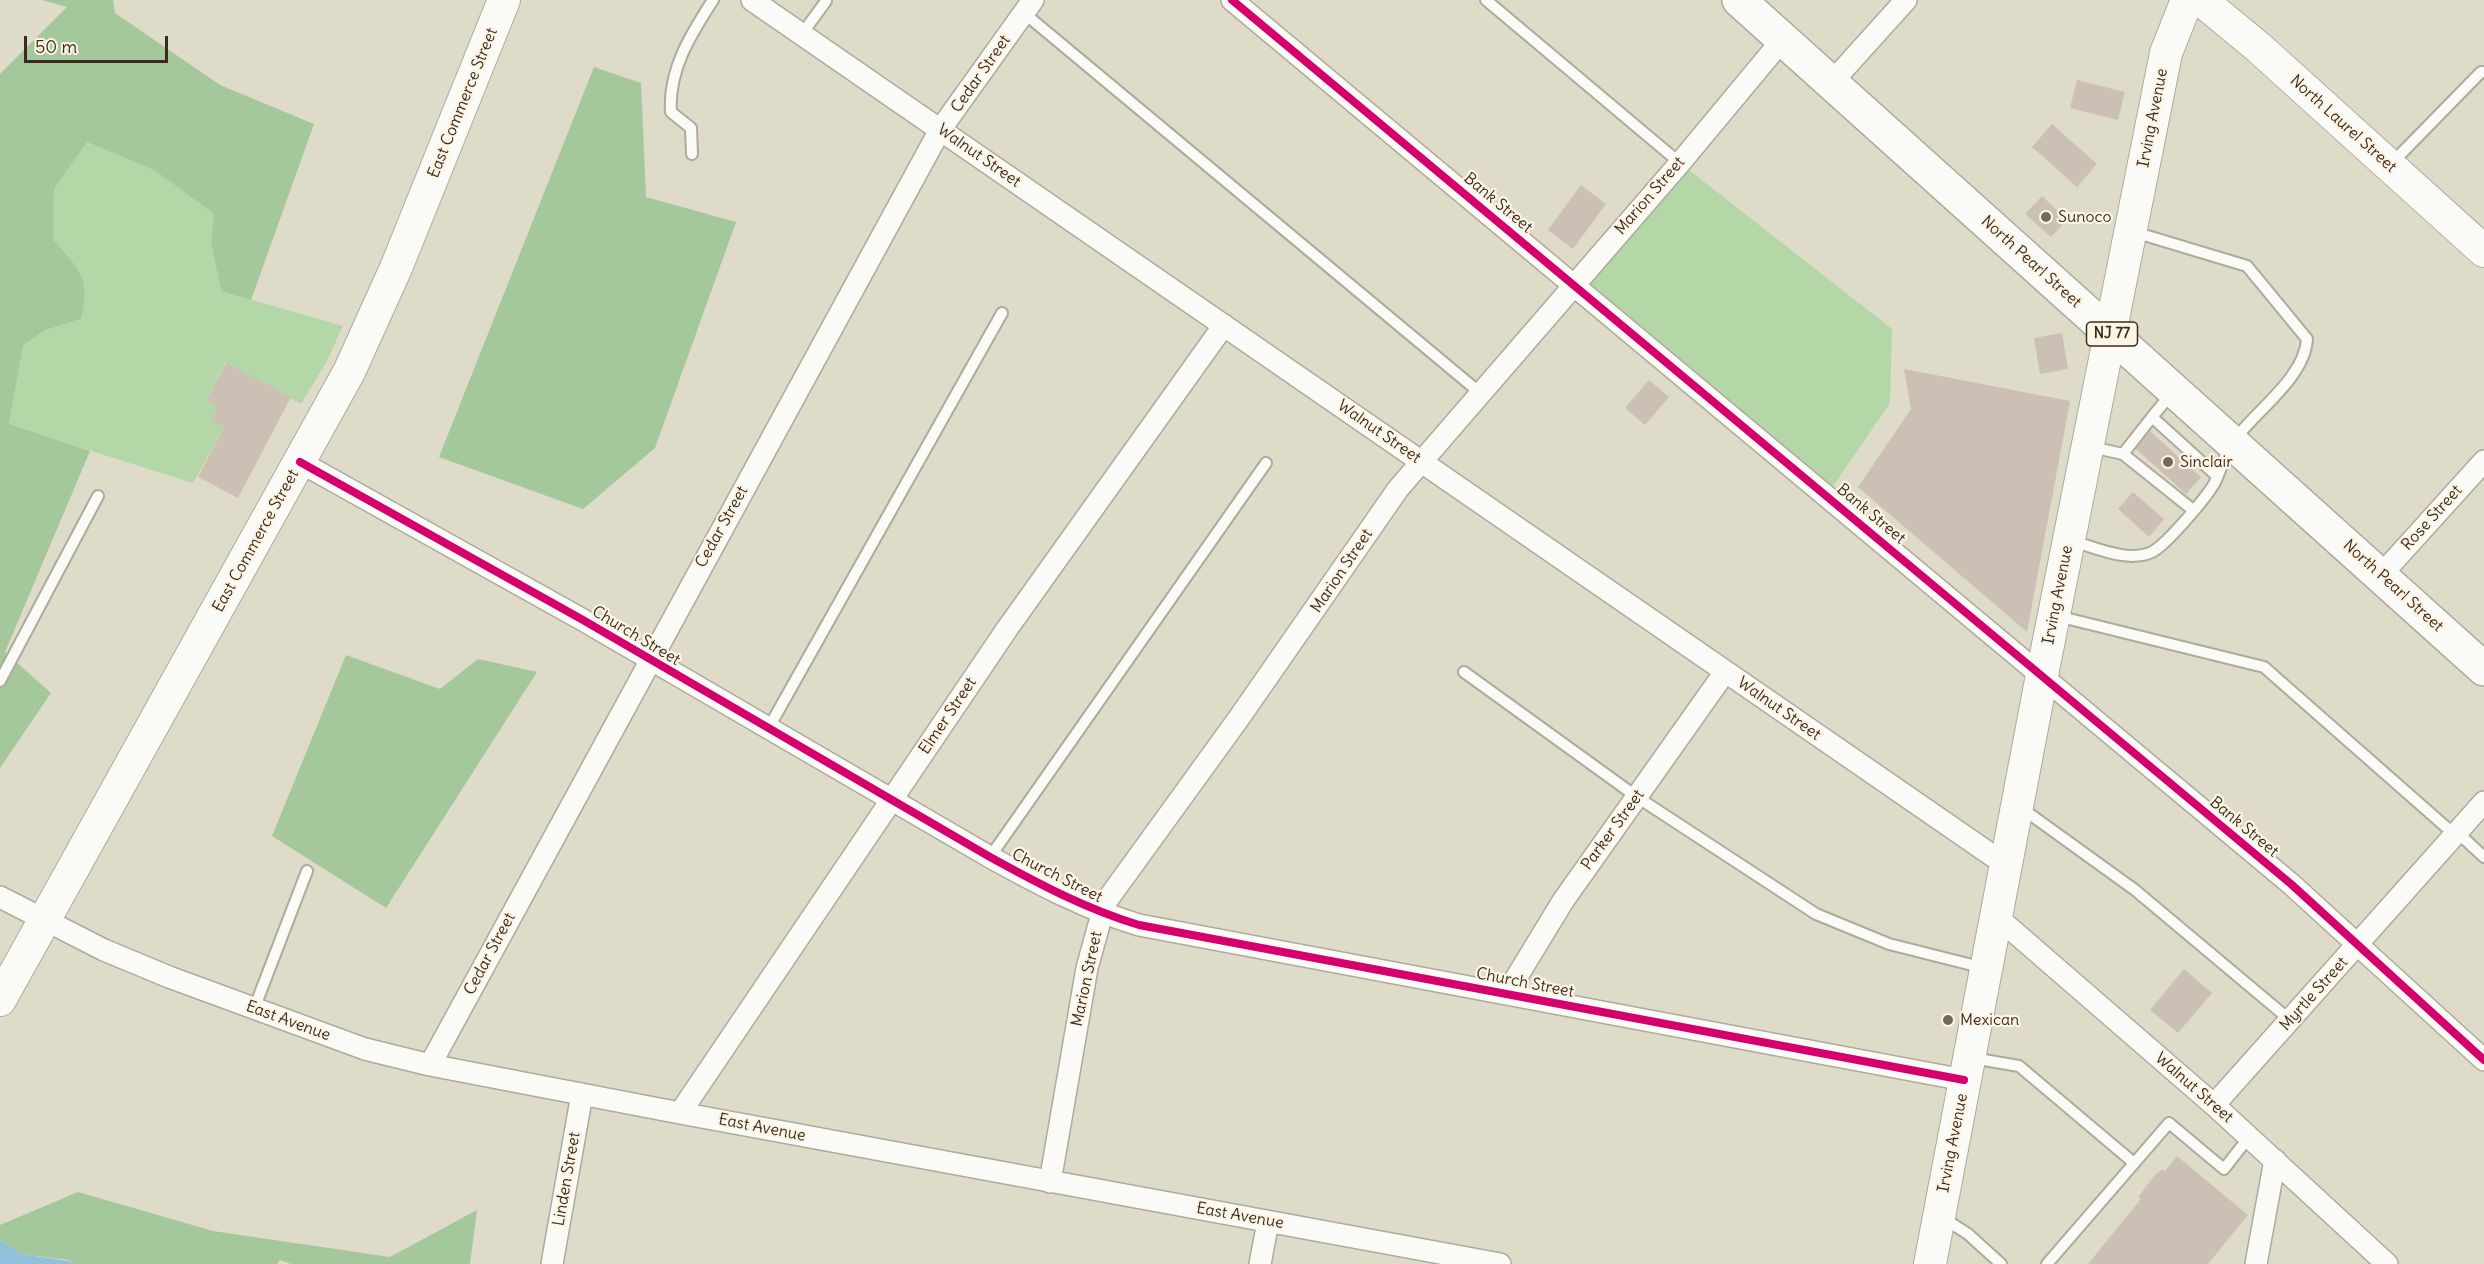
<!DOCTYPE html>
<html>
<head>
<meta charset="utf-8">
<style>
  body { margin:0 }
  #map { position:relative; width:2484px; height:1264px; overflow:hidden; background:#dedbc8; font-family:Delius,sans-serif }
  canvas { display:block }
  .scale { position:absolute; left:24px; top:36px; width:144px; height:27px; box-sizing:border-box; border:3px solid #3b2a1e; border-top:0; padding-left:8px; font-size:18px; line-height:21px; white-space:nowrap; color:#3b2a1e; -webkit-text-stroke:4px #fcf5e5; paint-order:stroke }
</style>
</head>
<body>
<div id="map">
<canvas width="2484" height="1264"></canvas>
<div class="scale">50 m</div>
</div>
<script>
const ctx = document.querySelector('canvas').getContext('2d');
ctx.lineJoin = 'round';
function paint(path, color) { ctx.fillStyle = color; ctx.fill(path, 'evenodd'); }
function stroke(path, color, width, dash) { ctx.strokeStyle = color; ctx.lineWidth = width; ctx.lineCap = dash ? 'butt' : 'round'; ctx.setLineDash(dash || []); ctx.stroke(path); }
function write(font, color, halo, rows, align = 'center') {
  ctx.font = font + ' Delius,sans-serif'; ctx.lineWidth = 4.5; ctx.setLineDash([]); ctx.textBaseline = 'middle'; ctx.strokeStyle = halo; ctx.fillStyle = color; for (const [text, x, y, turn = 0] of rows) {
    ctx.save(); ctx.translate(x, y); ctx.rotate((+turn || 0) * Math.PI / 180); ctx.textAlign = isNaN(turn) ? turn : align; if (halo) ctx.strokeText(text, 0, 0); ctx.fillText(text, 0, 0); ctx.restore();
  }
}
const green = new Path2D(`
  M87,142L154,170L214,214L211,242L221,291L343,326L327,361L301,404L225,363L206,401L217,407L211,420L224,427L193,483L9,425L22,345L45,330L81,319C92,277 79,270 53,239L54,189Z
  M1680,163L1892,329L1890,403L1827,495L1574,284Z`);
const forest = new Path2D(`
  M42,0H113L115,13L220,85L314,124L251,300L221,291L211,242L214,214L154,170L87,142L54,189L53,239C79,270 92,277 81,319L45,330L23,345L9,424L90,451L5,652L51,693L0,768V74L67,7Z
  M594,67L641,83L646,197L736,222L655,448L583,509L439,457Z
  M346,655L440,689L478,659L537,672L386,908L272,836Z
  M78,1192L213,1231L390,1257L477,1210L470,1264H291L280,1260L277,1264H74L68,1260L21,1254L0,1240V1225Z`);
const water = new Path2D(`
  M0,1240L21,1254L68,1261L74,1264H0Z`);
const building = new Path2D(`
  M2077,80L2125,92L2118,120L2070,108Z
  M2052,124L2097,164L2077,187L2032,147Z
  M1581,185L1606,204L1573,249L1548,230Z
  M2042,196L2067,220L2051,237L2025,214Z
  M2062,333L2068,369L2040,374L2034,338Z
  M226,363L291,397L238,498L198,477L224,427L211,420L217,407L206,401Z
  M1904,369L2070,401L2027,632L1858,487L1911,409Z
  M1649,380L1669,397L1645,425L1625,408Z
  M2150,431L2201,477L2186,494L2135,448Z
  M2133,492L2164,519L2149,537L2118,509Z
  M2184,969L2212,993L2178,1033L2150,1010Z
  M2177,1156L2248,1215L2208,1264H2088L2141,1199L2138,1197L2155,1175L2162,1169L2165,1171Z`);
const lane = new Path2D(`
  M1486,0L1680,163
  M1024,13L1479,392
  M802,34L826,1
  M692,154L691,128L671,112C668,70 691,34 713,0
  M2391,164L2481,72H2484
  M2172,393L2152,417L2217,476
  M2152,417L2123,454L2193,510
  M2091,447L2123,454
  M2072,541C2097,548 2128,563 2152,552C2166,545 2210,494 2216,480C2222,467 2225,453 2233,442C2254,412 2305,378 2307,339L2247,266L2134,232
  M2057,616L2264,667L2455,835
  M1464,672L1637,797L1816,914L1889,944L1984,968
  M0,681L98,496
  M768,729L1002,313
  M2020,807L2135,890L2290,1020
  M2457,832L2484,857
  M990,857L1266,463
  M254,1009L307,871
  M1972,1058L2019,1066L2134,1163
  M1943,1218L1968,1234L2001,1264
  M2047,1264L2169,1123L2224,1169L2249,1137`);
const street = new Path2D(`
  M752,0L2006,865
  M1232,0L2291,884L2484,1060
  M1832,82L1906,0
  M300,462L583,620L990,857C1039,884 1086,909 1139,925L1964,1080
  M2381,575L2484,461
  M0,897L104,950L169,977L365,1049L430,1065L680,1113L1500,1264
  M1997,917L2214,1105L2387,1264
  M1507,993L1563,901L1725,672
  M430,1065L940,130L1033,0
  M2214,1105L2484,802
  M680,1113L1007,629L1224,325
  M1050,1182L1087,968L1105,903L1239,718L1398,489L1680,163L1783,39
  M552,1264L582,1094
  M1260,1264L1268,1222
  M2256,1264L2275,1160`);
const secondary = new Path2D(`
  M2201,0L2258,47L2484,251
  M0,1000L349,372L396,268L504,0
  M1930,1264L2042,675L2166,53L2187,0`);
const primary = new Path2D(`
  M1739,0L2484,669`);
const cycleway = new Path2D(`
  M1232,0L2291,884L2484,1060
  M300,462L583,620L990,857C1039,884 1086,909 1139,925L1964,1080`);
const markers = [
  [2046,217,6,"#74685a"],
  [2168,462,6,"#74685a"],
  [1948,1020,6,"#74685a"]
];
const shields = [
  [2112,334,51]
];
const shieldNames = [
  ["NJ 77",2112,334]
];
const streetNames = [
  ["Cedar Street",981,74,-55],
  ["East Commerce Street",463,103,-68],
  ["Irving Avenue",2153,118,-79],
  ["North Laurel Street",2343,124,42],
  ["Walnut Street",979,156,35],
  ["Marion Street",1650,196,-49],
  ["Bank Street",1498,203,40],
  ["North Pearl Street",2031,262,42],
  ["Walnut Street",1379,432,35],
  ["Bank Street",1871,514,40],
  ["Rose Street",2432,518,-48],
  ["Cedar Street",722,527,-61],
  ["East Commerce Street",256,541,-61],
  ["Marion Street",1342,571,-56],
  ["North Pearl Street",2393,586,42],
  ["Irving Avenue",2058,595,-79],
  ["Church Street",636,636,31],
  ["Walnut Street",1779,709,35],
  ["Elmer Street",948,716,-56],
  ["Bank Street",2244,827,40],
  ["Parker Street",1613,830,-54],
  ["Church Street",1057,876,27],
  ["Cedar Street",490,954,-62],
  ["Marion Street",1087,979,-78],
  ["Church Street",1525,983,11],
  ["Myrtle Street",2314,994,-48],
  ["East Avenue",288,1021,20],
  ["Walnut Street",2194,1088,41],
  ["East Avenue",762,1128,11],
  ["Irving Avenue",1953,1143,-79],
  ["Linden Street",567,1179,-80],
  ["East Avenue",1240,1216,10]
];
const poiNames = [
  ["Sunoco",2058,217],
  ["Sinclair",2180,462],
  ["Mexican",1960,1020]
];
paint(green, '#b4d7a8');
paint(forest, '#a4c79c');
paint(water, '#90c0dc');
paint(building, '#cbc0b3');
stroke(lane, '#aeaa9d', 14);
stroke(street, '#aeaa9d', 24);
stroke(secondary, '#aeaa9d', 34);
stroke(primary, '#aeaa9d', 36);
stroke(lane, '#fafaf7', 10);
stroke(street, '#fafaf7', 21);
stroke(secondary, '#fafaf7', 32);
stroke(primary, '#fafaf7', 33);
stroke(cycleway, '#d6006c', 8);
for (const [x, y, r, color] of markers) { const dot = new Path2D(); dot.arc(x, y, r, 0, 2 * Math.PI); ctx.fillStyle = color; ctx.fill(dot); stroke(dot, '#fcf5e5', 2); }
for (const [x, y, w] of shields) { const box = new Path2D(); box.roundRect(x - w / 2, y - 12, w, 24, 4.5); ctx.fillStyle = '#fcf5e5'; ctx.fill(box); stroke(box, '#3b2a1e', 1.5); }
write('bold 15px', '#3b2a1e', null, shieldNames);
write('16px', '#3b2a1e', '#fcf5e5', streetNames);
write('16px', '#3b2a1e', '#fcf5e5', poiNames, 'left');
</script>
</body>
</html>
